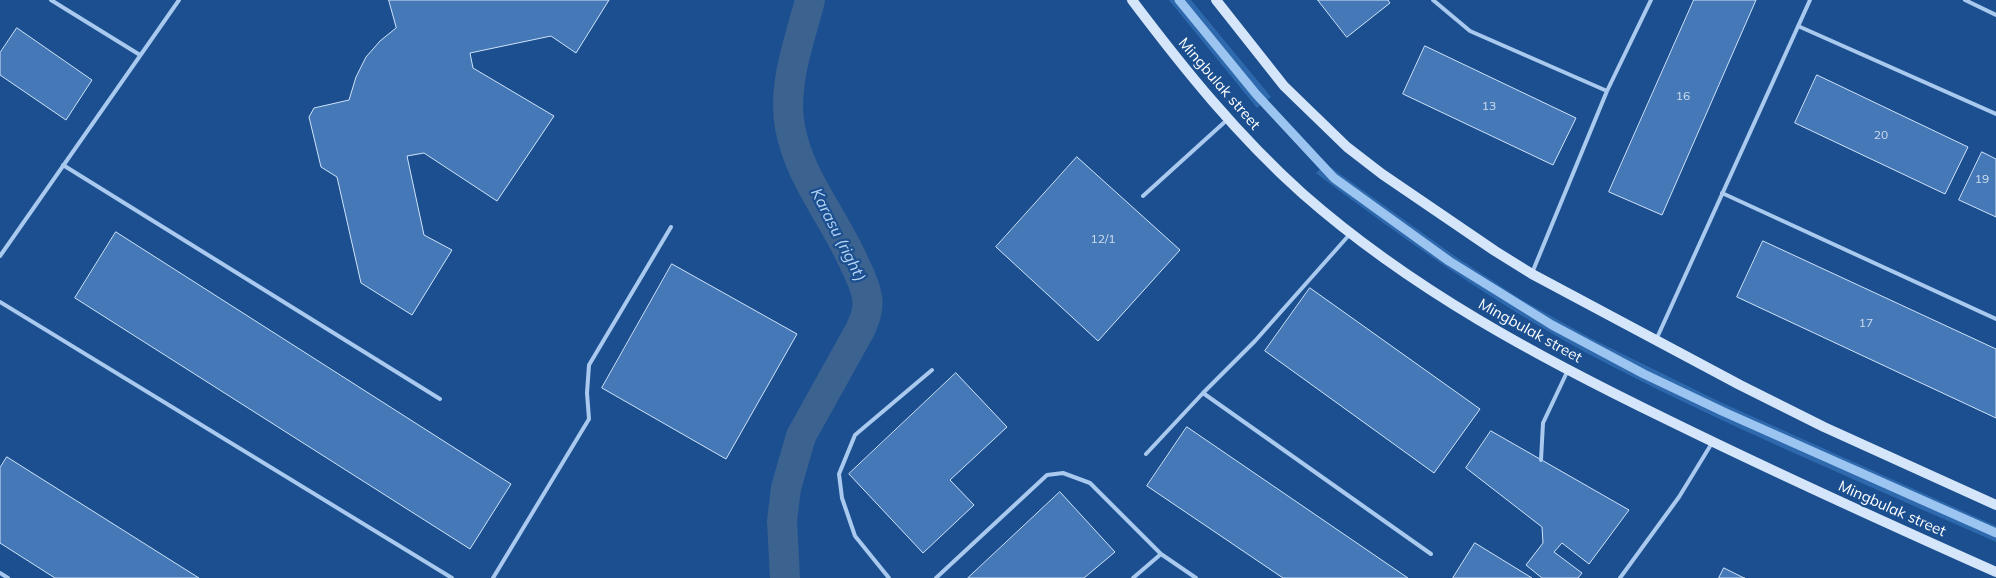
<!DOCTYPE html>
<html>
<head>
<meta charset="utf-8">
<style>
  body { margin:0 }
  canvas { display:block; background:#1b4f8f }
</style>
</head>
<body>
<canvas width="1996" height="578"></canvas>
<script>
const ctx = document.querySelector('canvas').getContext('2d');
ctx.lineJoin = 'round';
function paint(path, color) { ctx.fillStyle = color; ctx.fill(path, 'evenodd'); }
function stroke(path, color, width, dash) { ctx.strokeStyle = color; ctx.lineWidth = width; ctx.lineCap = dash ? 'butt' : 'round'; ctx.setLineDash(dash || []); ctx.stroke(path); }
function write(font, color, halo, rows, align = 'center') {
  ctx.font = font + ' Mulish,sans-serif'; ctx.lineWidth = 4.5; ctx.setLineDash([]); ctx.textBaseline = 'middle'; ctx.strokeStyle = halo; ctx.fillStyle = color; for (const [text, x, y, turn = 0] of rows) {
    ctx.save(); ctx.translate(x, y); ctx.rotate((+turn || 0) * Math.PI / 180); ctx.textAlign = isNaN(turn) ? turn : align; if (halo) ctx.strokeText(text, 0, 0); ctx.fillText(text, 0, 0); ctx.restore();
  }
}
const green = new Path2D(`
  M1169,0H1191L1271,97L1257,108Z
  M1326,164L1456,257L1522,300L1592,339L1718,401L1996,526V542C1859,481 1718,423 1585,352C1491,301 1402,238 1316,173Z`);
const stream = new Path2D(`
  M1179,0L1256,94L1334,178L1449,261L1552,325L1644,374L1724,412L1996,533`);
const canal = new Path2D(`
  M785,578L782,521L786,488L801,436L860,330C865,319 869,309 867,297C865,285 860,275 855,265C835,218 799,178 790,127C782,85 800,40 810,0`);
const building = new Path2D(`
  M389,0H609L576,53L551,36L470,53L473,68L554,116L497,201L424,153L407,156L424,235L452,250L412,315L361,283L337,177L321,167L309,117L314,108L349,100L356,77L366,57L380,41L396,28Z
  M1318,0H1388L1390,3L1347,37Z
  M1694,0H1756L1662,215L1609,192Z
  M17,28L92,80L66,120L0,75V53Z
  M1425,46L1576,118L1553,165L1403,94Z
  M1817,75L1968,147L1945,194L1795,123Z
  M1982,152L1996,159V217L1959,200Z
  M1077,157L1180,250L1098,341L996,247Z
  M116,232L511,484L470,549L75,298Z
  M1763,241L1996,349V418L1737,297Z
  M672,264L797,334L726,459L602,388Z
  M1310,288L1480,409L1434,473L1265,351Z
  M956,373L1007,427L950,480L974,505L923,553L849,474Z
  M1187,427L1408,578H1283L1147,486Z
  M1491,431L1629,510L1589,564L1562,543L1554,552L1582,573L1578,578H1542L1526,565L1543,543L1542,527L1466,468Z
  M7,457L199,578H55L0,543V468Z
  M1060,492L1115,552L1084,578H968Z
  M1475,543L1532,578H1453Z
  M1724,568L1744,578H1745H1719Z`);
const lane = new Path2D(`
  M51,0L140,55
  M1433,0L1470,31L1607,91
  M1965,0L1996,15
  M1798,26L1996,114
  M63,165L440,399
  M1722,193L1996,319
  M1143,196L1228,119
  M0,256L179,0
  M1532,273L1607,91L1651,0
  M0,302L452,578
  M1656,340L1810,0
  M1203,393L1431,554
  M1146,454L1203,393L1255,341L1350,234
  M1541,460L1543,423L1568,370
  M0,573L8,578
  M493,578L589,419L587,393L589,365L671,227
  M889,578L855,536L842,498L839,474L855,435L932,370
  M936,578L1047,475L1063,473L1090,483L1161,554L1196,578
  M1133,578L1161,554
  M1620,578L1679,497L1712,443`);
const secondary = new Path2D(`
  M1132,0C1184,69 1238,136 1303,194C1412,290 1540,358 1670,421C1778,474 1886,523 1996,572
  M1216,0L1284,86L1347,147L1382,174L1495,251L1532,274L1740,385L1824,427L1996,505`);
const numberNames = [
  ["16",1683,96],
  ["13",1489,106],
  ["20",1881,135],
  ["19",1982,179],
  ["12/1",1103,239],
  ["17",1866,323]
];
const streetNames = [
  ["Mingbulak street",1219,84,49],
  ["Mingbulak street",1530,331,29],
  ["Mingbulak street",1892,509,24]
];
const waterNames = [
  ["Karasu (right)",838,235,63]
];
paint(green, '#2e69ad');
stroke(stream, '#9cc4f0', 9);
stroke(canal, '#3c6290', 30);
paint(building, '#4478b7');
stroke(building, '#cfe3fa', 1);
stroke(lane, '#a9c9ee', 4);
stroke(secondary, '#d6e6fa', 10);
write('12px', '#d0dded', null, numberNames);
write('15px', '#fff', '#1b4f8f', streetNames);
write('italic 16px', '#b5d3f5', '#1b4f8f', waterNames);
</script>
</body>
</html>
